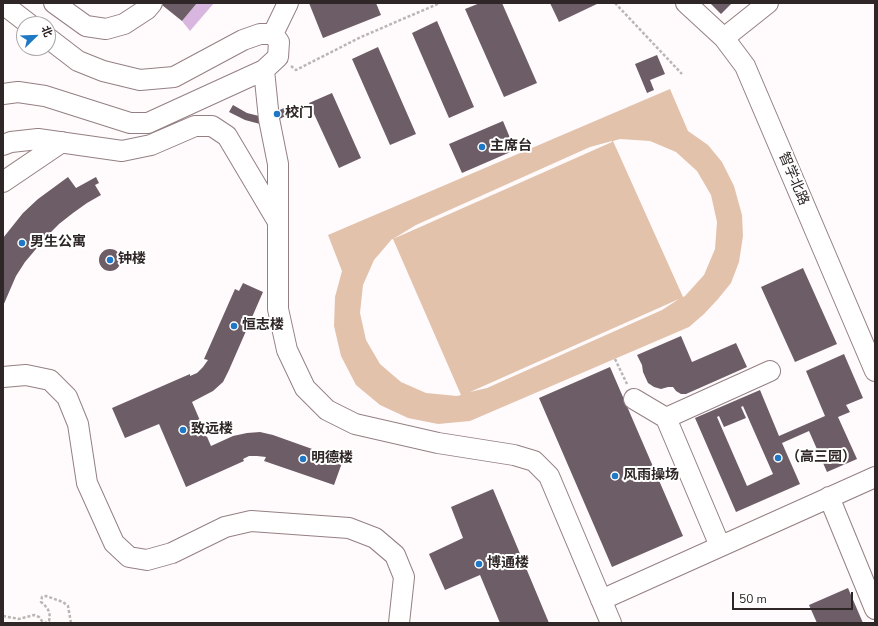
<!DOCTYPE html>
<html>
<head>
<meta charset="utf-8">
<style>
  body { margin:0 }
  #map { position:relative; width:878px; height:626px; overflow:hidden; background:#fffafb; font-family:"Nunito Sans","Noto Sans SC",sans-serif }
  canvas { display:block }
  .frame { position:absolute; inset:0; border:4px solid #2e2627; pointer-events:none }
  .north { position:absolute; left:16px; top:16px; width:40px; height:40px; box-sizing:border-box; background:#fff; border:1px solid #aba8a9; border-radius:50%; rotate:67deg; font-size:11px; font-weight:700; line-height:16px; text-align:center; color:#2e2627 }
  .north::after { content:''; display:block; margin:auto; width:14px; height:18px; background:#1e78c5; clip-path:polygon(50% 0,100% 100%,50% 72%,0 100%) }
  .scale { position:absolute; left:732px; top:592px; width:121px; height:18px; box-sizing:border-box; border:2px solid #2e2627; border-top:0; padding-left:5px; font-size:12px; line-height:14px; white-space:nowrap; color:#2e2627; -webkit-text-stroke:3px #fff; paint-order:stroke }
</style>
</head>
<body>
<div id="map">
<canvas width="878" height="626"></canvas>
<div class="frame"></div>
<div class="north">北</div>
<div class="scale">50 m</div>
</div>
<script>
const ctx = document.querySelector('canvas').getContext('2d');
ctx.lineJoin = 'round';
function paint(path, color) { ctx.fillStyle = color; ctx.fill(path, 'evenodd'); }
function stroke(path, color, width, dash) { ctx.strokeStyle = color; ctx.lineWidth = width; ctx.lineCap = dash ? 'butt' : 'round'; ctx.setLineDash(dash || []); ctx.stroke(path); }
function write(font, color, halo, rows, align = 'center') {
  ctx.font = font + ' "Nunito Sans","Noto Sans SC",sans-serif'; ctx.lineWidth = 4; ctx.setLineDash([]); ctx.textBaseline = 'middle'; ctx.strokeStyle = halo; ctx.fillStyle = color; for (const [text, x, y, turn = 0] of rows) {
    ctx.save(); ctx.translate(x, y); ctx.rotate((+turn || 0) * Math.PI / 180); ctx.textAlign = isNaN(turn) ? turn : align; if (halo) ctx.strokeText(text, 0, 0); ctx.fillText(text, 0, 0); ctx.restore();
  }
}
const green = new Path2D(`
  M670,89L688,131L708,145L722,162L734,186L742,215L743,236L739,262L731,283L718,299L704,314L689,327L470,421L438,424L408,418L380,405L356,385L341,356L334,326L335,297L342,271L328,235ZM620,139L650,141L676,152L697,171L711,195L717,222L715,249L704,275L685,296L683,297L613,141ZM612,141V142L393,239L416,225L590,147ZM392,239H393L461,395L457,396L426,393L401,382L380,364L366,340L360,313L363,285L374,260ZM679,299L662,310L487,388L470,392Z`);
const water = new Path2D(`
  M197,3H214L190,31L182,21Z`);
const building = new Path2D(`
  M164,3H197L182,21L162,5Z
  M309,3H376L381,15L323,38Z
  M480,3H502L537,83L504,97L465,9Z
  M550,3H599L559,22Z
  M710,3H732L721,14Z
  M437,21L474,107L449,118L412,33Z
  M378,47L416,134L390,145L352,59Z
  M657,55L665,74L650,80L654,90L647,93L635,64Z
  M332,93L361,158L339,168L309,103Z
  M233,105L247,113L259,116L273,113L284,108L288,115L275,121L260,124L245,120L229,112Z
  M503,121L515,150L462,173L449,144Z
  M68,177L76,188L96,177L99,183L95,185L101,195L87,203L73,213L59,224L47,236L25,262L16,276L3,306V238L23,213L38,199Z
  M99 260a11 11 0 1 1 22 0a11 11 0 1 1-22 0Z
  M803,268L837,344L795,362L761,287Z
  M243,283L263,292L229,370L223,382L213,391L192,402L211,446L233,436L247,433L260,432L273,435L343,460L334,485L264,461L266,457L257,456H249L243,459L244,461L186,487L159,424L125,438L112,408L190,374V376L197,373L203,367L208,360L204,359L235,289L239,291Z
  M681,336L692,362L736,343L747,367L686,394H681L676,391L673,387H668L661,389L654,387L648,383L643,372L642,365L637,355Z
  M844,354L863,398L846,405L850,412L838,417L857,459L827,472L809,431L782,443L800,484L736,512L695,418L760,390L779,436L825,416L806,371ZM743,406L773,474L747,486L717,417L719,416L724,427L746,418L741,407Z
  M610,367L683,536L612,567L539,398Z
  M493,489L549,623H500L480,575L445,590L429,554L463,538L451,507Z
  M848,588L863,623H817L809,605Z`);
const path = new Path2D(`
  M615,3L682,74
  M291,66L296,70L361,37L440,3
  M615,359L627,384
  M3,616L19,619L34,615L39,617L42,621L46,623L49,621C51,612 48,608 41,602L42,597L46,596L63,602L68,606L71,623`);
const minor = new Path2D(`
  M54,3L86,26L106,29L124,24L147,9L152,3
  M686,3L724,38L745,66L875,371
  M3,4L29,24
  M273,34L288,3
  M724,38L768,3
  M264,70L269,119L278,164V309L287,350L305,388L327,410L355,424L438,443L514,455L534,461L549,476L611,623
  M3,94L18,92L45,96L130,123H148L264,70L278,57L279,42L273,34H260L243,40L174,77L140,80L103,71L78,61L48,38
  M3,145L11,142L38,139L122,151L151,145L195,126H212L227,136L278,222
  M3,182L62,142
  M3,377L26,375L50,380L67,397L78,424L87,483L114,543L129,557L147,560L172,553L225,527L251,521L349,528L375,538L395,555L404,577L399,623
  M634,399L666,418L720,546
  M666,418L770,371
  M829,497L875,609
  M601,600L875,477`);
const markers = [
  [277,114,4,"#1e78c5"],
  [482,147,4,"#1e78c5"],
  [22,243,4,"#1e78c5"],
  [110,260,4,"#1e78c5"],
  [234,326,4,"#1e78c5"],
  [183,430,4,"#1e78c5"],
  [778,458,4,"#1e78c5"],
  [303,459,4,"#1e78c5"],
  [615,476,4,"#1e78c5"],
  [479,564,4,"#1e78c5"]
];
const poiNames = [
  ["校门",285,114],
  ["主席台",490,147],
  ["男生公寓",30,243],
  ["钟楼",118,260],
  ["恒志楼",242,326],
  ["致远楼",191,430],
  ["（高三园）",786,458],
  ["明德楼",311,459],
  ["风雨操场",623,476],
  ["博通楼",487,564]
];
const streetNames = [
  ["智学北路",793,179,67]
];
paint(green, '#e3c2ac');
paint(water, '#d8b6df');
paint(building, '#6d5d66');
stroke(minor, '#948083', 22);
stroke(path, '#bbb5b6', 2.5, [3, 2]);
stroke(minor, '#fff', 20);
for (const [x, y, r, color] of markers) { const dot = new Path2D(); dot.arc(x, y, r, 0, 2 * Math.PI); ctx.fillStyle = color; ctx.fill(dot); stroke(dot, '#fff', 1.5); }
write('bold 14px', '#2e2627', '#fff', poiNames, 'left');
write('14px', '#2e2627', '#fff', streetNames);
</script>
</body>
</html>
